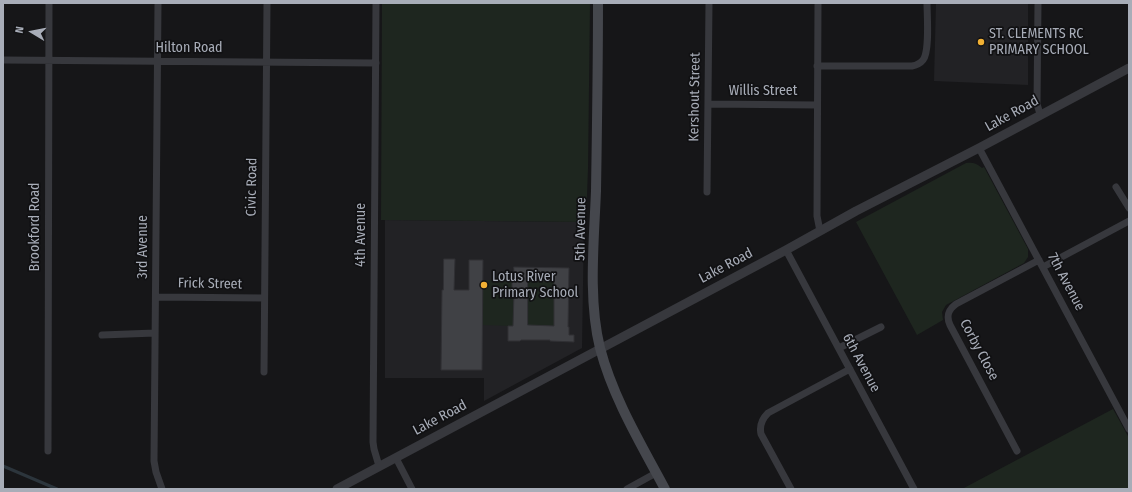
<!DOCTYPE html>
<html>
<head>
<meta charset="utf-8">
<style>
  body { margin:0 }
  #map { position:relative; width:1132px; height:492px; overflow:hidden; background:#161618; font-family:"Fira Sans Condensed",sans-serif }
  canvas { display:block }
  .frame { position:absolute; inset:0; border:4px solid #a8adb8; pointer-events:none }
  .north { position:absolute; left:12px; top:12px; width:40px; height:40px; -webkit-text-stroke:3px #111113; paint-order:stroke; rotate:280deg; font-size:11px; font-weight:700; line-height:16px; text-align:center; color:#a8adb8 }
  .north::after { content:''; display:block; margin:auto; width:14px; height:18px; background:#a8adb8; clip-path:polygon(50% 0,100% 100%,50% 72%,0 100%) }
</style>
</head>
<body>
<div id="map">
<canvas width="1132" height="492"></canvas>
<div class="frame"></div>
<div class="north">N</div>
</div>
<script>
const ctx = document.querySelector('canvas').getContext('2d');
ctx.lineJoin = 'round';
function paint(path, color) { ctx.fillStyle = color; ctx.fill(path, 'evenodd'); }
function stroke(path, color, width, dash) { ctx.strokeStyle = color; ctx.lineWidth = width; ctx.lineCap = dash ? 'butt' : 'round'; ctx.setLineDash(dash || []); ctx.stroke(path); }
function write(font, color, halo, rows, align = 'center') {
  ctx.font = font + ' "Fira Sans Condensed",sans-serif'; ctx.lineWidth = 3.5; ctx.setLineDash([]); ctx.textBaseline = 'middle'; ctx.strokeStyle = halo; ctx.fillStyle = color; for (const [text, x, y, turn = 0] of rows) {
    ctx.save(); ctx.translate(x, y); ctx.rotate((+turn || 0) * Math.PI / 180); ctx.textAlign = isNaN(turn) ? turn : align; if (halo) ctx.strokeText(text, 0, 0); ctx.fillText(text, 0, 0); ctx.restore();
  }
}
const built = new Path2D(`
  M936,3H1028V85L934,81Z
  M385,220L584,222L582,348L484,401V378H385Z`);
const green = new Path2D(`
  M382,3H590L588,169L586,222L381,220Z
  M966,163C972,162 977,163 982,168L984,167L1028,249V257L1024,263L946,305L942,312L943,320L917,335L856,222Z
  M483,280H514L512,284V293L514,294L513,326L482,325Z
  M528,281H554V326L528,325Z
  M1113,409L1129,438V489H962Z`);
const stream = new Path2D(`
  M3,466L57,489`);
const building = new Path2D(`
  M444,259H455L454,290H469V260H483L482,370H441L442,290H443Z
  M514,267L569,268L568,327H569V335H574V342L550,341V340H521L520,341H508V326H513L514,294H512V277H514ZM528,281H554V326L528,325Z`);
const minor = new Path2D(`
  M158,3L154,461L156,472L162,489
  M376,3L373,442L374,449L379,466
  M818,3L817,216L820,231
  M1038,3L1037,104L1040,114
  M3,60L376,63
  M817,66H912C917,65 920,64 923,60C930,51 927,15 927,3
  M708,104L817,105
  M979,148L1129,429
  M1116,187L1129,208
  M707,192L709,3
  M786,250L914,489
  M1043,267L1129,221
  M156,297L264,298
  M102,335L155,333
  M839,348L881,327
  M264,372L267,3
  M48,451L49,3
  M1017,451L950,325C946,316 948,310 956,304L1039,260
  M396,458L412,489
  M627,489L656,473
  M791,489L761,434C759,425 762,419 768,413L850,369`);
const tertiary = new Path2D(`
  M337,489L786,250L856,211L979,148L1129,68`);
const secondary = new Path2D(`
  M598,3C598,66 597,128 596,191C594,241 588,300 600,348C613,398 641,444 665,489`);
const markers = [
  [981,42,4,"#f2b134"],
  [484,285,4,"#f2b134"]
];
const poiNames = [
  ["ST. CLEMENTS RC",989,34],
  ["PRIMARY SCHOOL",989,50],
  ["Lotus River",492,277],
  ["Primary School",492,293]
];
const streetNames = [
  ["Hilton Road",189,48],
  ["Willis Street",763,91],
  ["Kershout Street",695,97,-89],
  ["Lake Road",1012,114,-29],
  ["Civic Road",252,187,-89],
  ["Brookford Road",35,227,-90],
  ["5th Avenue",581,229,-89],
  ["4th Avenue",361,235,-90],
  ["3rd Avenue",143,247,-90],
  ["Lake Road",726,266,-28],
  ["7th Avenue",1066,282,62],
  ["Frick Street",210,284,1],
  ["Corby Close",979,350,62],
  ["6th Avenue",861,363,62],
  ["Lake Road",440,418,-28]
];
paint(built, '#222225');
paint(green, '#1e261f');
stroke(stream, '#2c353c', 3);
paint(building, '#404145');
stroke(building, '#303034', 1);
stroke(minor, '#37383d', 7);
stroke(tertiary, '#37383d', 9);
stroke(secondary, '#45474d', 10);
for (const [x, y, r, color] of markers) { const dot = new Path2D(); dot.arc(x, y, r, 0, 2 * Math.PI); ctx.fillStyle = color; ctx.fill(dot); stroke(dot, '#111113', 1.5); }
write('14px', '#a8adb8', '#111113', poiNames, 'left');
write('14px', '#a8adb8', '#111113', streetNames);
</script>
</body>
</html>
